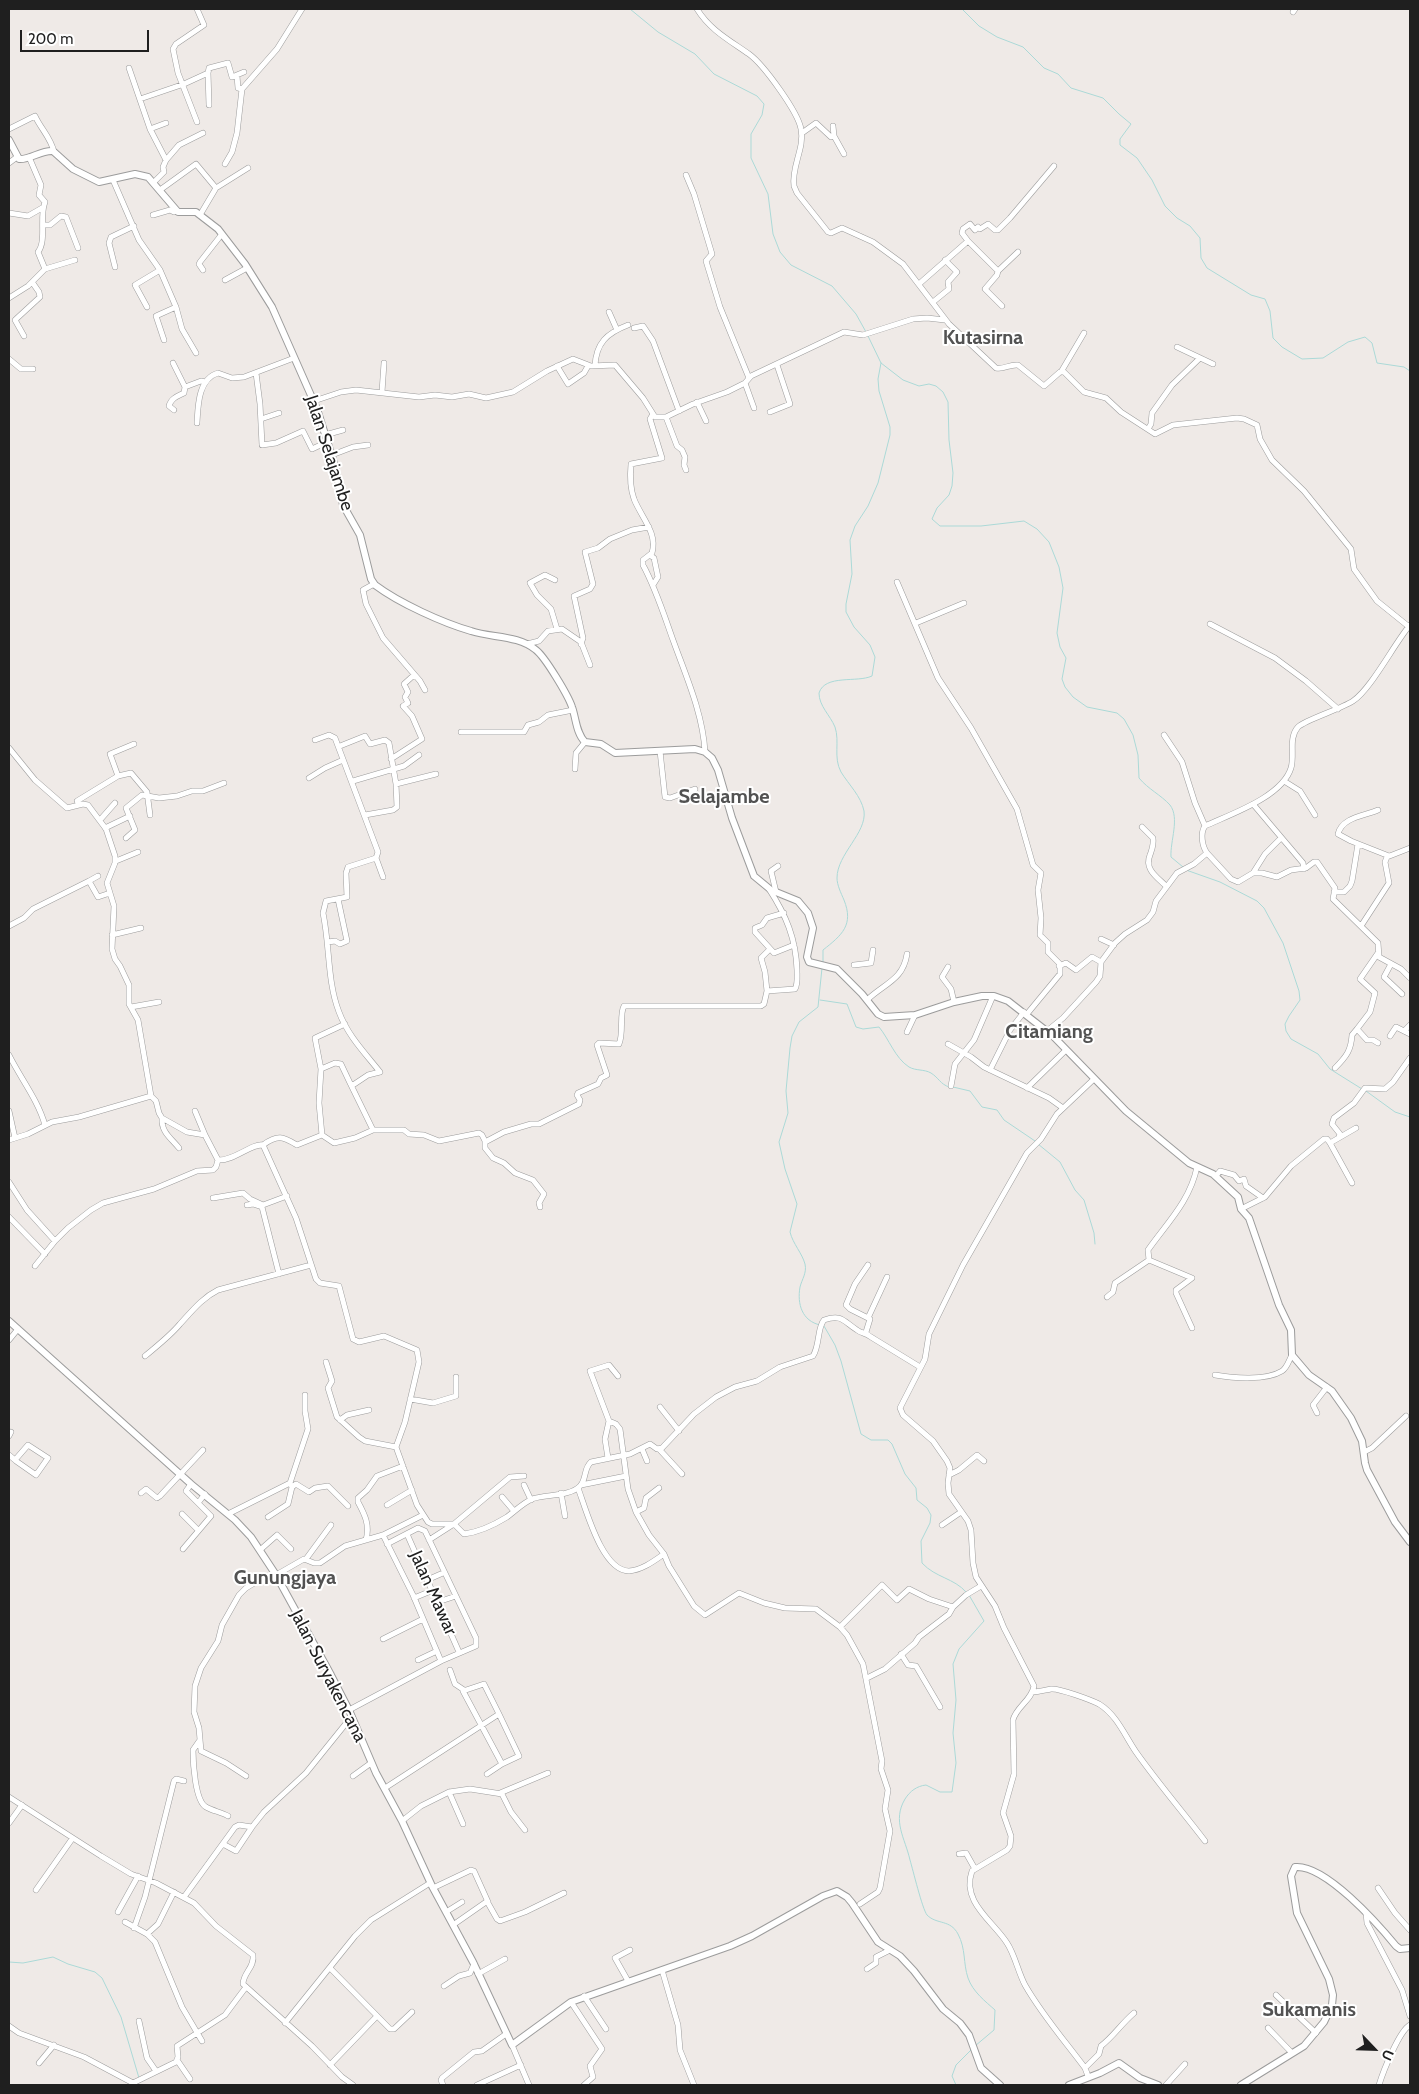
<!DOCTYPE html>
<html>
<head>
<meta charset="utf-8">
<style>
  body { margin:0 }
  #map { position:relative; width:1419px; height:2094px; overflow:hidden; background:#efeae7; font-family:Cabin,sans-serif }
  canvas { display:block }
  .frame { position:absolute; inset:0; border:10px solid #1f1f1f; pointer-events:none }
  .north { position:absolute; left:1349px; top:2024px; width:50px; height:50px; -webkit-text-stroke:4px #fff; paint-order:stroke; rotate:114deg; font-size:14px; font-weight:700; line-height:20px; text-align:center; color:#1f1f1f }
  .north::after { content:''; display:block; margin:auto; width:18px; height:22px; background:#1f1f1f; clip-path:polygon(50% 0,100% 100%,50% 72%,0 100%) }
  .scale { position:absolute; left:20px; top:30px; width:129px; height:22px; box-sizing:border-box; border:2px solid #1f1f1f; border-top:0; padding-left:6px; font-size:15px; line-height:18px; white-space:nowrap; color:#1f1f1f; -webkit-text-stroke:4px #fff; paint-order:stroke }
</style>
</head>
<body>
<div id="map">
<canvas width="1419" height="2094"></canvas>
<div class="frame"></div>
<div class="north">U</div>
<div class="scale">200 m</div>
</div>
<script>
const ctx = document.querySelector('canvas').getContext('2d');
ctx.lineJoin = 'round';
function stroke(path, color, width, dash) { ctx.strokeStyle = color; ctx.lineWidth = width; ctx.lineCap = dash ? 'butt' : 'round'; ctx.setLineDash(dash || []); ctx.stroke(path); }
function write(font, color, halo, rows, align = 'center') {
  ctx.font = font + ' Cabin,sans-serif'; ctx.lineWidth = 4; ctx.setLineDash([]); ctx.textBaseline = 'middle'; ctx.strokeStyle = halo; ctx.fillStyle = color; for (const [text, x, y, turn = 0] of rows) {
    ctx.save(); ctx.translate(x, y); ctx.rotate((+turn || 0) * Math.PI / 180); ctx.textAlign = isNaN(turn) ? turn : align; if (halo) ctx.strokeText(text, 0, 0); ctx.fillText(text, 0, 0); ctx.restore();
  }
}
const stream = new Path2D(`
  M630,9L658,32L695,54L714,74L757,96L764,104L762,115L751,134V158L768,194L773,234L780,252L791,265L832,286L856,314L866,332
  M962,9L979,26L997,37L1023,47L1044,68L1058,74L1071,88L1103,98L1119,114L1131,124L1120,139V145L1137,158L1152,180L1165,206L1177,218L1190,226L1200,238L1201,258L1207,268L1251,295L1265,299L1270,311L1273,338L1282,347L1302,359L1323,358L1348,342L1365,337L1372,343L1377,363L1404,367L1410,371
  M868,336L881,363L903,380L919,386L929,384L936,386L943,392L948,402L949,440L953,473L952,486L949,495L937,508L932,519L940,526H981L1024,521L1037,529L1049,542L1059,567L1063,588L1057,633L1060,647L1066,658L1062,679L1065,687L1073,697L1087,707L1117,713L1124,719L1133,735L1138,755L1139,778C1148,789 1161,795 1170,805C1180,818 1170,841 1171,857L1183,867
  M1186,870L1220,882L1257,901L1264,908L1283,943L1299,991L1300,1000L1289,1016L1285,1024L1286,1031L1291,1039L1318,1054L1330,1069L1362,1089
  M823,962V950C842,935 854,925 844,900C841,893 837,885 837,878C837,854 867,833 864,811C861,796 849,785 841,772C833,757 840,742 835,727C830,715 819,706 819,693C825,674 857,683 872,676L875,657L870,645L854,627L846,612V604L852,574L850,540L855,526L868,506L878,483L890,435V427L879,391L878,379L881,363
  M820,1000L847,1004L856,1027L863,1029L879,1027C889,1039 895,1058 909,1067C916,1071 924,1069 931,1073C939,1078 940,1084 949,1087
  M953,1087L970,1091L982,1107L997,1110L1004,1120L1035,1141
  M1366,1091L1395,1112L1410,1117
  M1038,1144L1060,1162L1075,1190L1084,1200L1094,1233L1095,1244
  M820,1325C802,1321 797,1304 800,1287C802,1279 807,1273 805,1264C802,1253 793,1244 790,1232L797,1204L785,1169L779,1142L788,1113L786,1091L790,1048L792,1036L799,1022L818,1007L822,968
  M824,1326L835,1345L841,1361L861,1434L871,1440H888L892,1444L905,1474L916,1488L917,1500L927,1508L931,1515L930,1523L921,1541L922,1563C936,1578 954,1578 966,1592
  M969,1595L984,1621L959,1649L953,1664L956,1700L953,1733L956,1763L952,1792H940L926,1785C917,1786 910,1791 905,1799C892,1821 905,1838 910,1860C913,1870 922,1908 927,1915C937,1925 950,1919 958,1934C966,1949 963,1963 968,1978C973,1992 985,2001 995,2010L994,2030L975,2046
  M9,1962L23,1963L53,1957L68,1964L95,1972L102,1978L121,2017L139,2078
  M956,2085L952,2076L956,2065L972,2049`);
const minor = new Path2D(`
  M697,9C710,30 729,40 749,54C764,65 798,112 801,129C805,148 791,167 794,186L797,193L828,232L831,233L842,228L873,242L903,264L949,324L996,368C1004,370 1009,364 1018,365L1044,386L1060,372H1064L1084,392L1106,398L1121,412L1155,434L1173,425L1237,418L1244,419L1257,425L1260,439L1272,460L1304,491L1351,549L1354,569L1377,601L1408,626
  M1293,12L1295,9
  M129,68L150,129L166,160L163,167L164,172L154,182
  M208,73L209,105
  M237,76L238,88L242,89
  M140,99L184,84L208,73L209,68L228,63L232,77L244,72
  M197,122L178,73L173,49L176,44L204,25L197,9
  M833,126L834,136L844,154
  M9,129L35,116C41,129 51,138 54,152
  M150,129L166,123
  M802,133L816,123L831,137L834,136
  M166,160L179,145L203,133
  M9,163L17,157
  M225,164L232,152L237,133L242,89L277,49L302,9
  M686,175L694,194L712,254L706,261L720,307L749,378
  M113,180L139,240L160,270L176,307L182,329L196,353
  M160,190L196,164L216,188
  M9,213L28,216L42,208
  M153,215L170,210L174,212L176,211
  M200,215L216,188L248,168
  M44,225H50L61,216L66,217L78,248
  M968,241L962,233L963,229L970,224L975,230L978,227L980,229L988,224L995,230H998L1010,218L1054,166
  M115,267L109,243L111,237L134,226
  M45,269L75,260
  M203,270L199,264L200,262L222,234
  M998,271L1018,252
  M225,280L247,268
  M919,284L968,241L998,271L997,275L985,289L1002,306
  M9,298L28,286L45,269L38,252C47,241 39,216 45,202L39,195L41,185L29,157
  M933,302L949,289L948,282L957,272L945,260
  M147,307L135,285L160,270
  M609,312L617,330
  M634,328L643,326L653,341L679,411
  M24,336L15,320L40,297L39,292L32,282
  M164,340L156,316L176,307
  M1177,347L1213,364
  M9,359L21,369H33
  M173,363L185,387L201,381L205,382
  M557,366L568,384L584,373L588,366
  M595,366C596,343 607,333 628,325
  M1061,372L1084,333
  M256,373L260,404L262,445L276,443L303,431L312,449L327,442
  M745,383L754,408
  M382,392L384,363
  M314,401L341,392L356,390L419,397L435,395L452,397L469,394L486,398L513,392L547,371L573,359L591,366L615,365L643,398L655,417H666L693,404L727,392L745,383L751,376L844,332L863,335L913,319L927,318L945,320
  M697,402L706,421
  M174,410L169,406C171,398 178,396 184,393L185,387
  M770,412L790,404L777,365
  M653,414L650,419L662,458L631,464C630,475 630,488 634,499C641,517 658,533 652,553L643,560V565C656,589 664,615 673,640C686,676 703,714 705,752
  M666,417L677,446L682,450L685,457L684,465L686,470
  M261,419L279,413
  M197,423C198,406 198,379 218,373L232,378L244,377L294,358
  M1148,429L1151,424L1152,413L1172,385L1200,358
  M325,435L343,430
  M332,455L353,447L368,445
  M651,556L654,558L658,577L653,585
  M555,580L545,575L530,583L537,595L551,609L557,629
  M897,582L938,678L971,728L1017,809L1033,865L1041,873L1038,890L1041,918L1040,935L1048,943V952L1060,964V974L1027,1014
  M374,584L363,590L366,604L383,638L420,681L425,690
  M916,623L964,603
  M1210,624L1275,658L1306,681L1338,709
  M527,644L539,641L548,631L562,629L581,642L590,665
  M581,644L583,638L574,596L590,589L593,584L585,552L598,548L610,539L632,530L649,527
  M461,732H524L528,725L539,722L548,715L573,710
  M1164,735L1182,762L1195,803L1205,826
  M315,740L329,735L335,738L378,852L376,858L348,867L346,873L347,897L326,901L323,913C330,946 327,981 339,1012C348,1036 365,1053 380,1072
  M340,746L365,736L370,744L385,740L389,743L396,784L397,807L393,810L365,815
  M9,748L35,780L67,808L83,804L88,805L106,829L115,856V863L107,883L114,906L112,949L115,959L120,966L129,985V1004L138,1020L151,1096
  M660,751L665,797L670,798L695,789
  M391,759L422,739L412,716L403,706L408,703L405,697L408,692L404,684L414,675
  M575,769L576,753L585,742
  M118,776L131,773L147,792L150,815
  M309,778L325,768L343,760
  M353,781L404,766L419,755
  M1284,781L1300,791L1315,815
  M396,784L436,774
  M1253,804L1303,863L1304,869
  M79,805L77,801L118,776L110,754L134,744
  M1378,810C1365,816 1342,817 1338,834L1351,841L1389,856
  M100,820L115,803
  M1142,827L1153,838C1154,845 1152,849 1150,855C1144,869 1157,877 1166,886
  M105,828L130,816
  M126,838L135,830L126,808L142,795L159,798L177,796L192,791H203L224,783
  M1207,853L1231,879L1238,882L1253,873H1262L1277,877L1291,870L1306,868L1314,862H1317L1335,888L1333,899L1378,943L1379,957L1401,969L1410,978
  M376,858L383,877
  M116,861L138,852
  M1253,873L1265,854L1281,838
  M89,881L98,876
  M776,892L771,871L778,866
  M1334,892H1344L1350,886L1352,881L1358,844
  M784,913L767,918L762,925L755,928V932L774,953L794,945
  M9,926L24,918L33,909L89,881L98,897L110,893
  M1361,926L1389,883L1385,862L1387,857L1410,848
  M112,935L141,928
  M1101,939L1114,945
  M328,942L335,941L340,944L347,941L338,899
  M1391,964L1384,977L1402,994
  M854,965L871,963L873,950
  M1059,966L1066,963L1076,970L1092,957L1101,962
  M948,967L942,977L951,989L954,1002
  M767,991L765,972L761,958L770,949
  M867,1000C885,983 903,980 907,954
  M131,1007L159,1002
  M1357,1029L1370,1012L1375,993L1360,979L1378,953
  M1047,1031L1063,1018L1096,982L1100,976L1101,962L1115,943L1125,934L1147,920L1153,912L1156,901L1177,873L1194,864L1207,853C1202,846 1200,833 1205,826C1231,814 1282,797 1291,768C1295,755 1288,738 1298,727C1305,720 1341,709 1353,701C1371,689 1394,644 1410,625
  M1404,1031L1410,1025
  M907,1032L915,1015
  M1390,1036L1396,1027L1410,1034
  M948,1044L971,1057L984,1067L1049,1098L1063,1108
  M9,1055C21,1079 38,1100 45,1125
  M1335,1068C1347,1056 1351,1050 1352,1035L1357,1029L1367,1040H1373L1378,1043
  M321,1069L335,1063L341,1064L350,1083L353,1085L368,1075L380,1072
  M990,1070L1010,1030L1024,1012
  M350,1083L373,1130
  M951,1086L955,1064L974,1040L993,996
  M1027,1088L1066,1050
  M9,1111L15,1138
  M195,1111L205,1135
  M162,1118C161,1132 171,1138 179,1148
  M322,1135L334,1143L355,1138L373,1130H404L409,1134L424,1135L439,1141L479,1133L482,1135L485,1141H487L504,1132L531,1124H539L579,1104L580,1100L577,1095L578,1093L598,1084L601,1078L607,1075L597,1045L599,1043L619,1044C624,1032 619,1015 624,1006H761L764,1004L767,991L795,989C798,984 797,977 797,970C796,939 786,915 769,889
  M322,1135L319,1103L321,1069L315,1038L345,1024
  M1339,1137L1340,1134L1332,1124L1334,1118L1354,1103L1365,1088L1385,1089L1393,1082L1410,1058
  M9,1140L28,1134L52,1122L79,1117L151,1096L156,1101L159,1113L162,1118L187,1132L205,1135L218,1160C234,1161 252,1143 263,1145L296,1218L316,1279L320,1283L339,1286L353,1339L359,1342L384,1336L417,1350L419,1362L405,1422L396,1447L417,1505L428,1522L432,1524H454L464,1534C479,1532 494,1525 507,1517C515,1511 523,1503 532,1499C546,1494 569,1497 580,1486C587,1479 583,1469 591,1462L630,1454L650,1444L657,1449L662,1448L694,1414L716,1397L735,1387L757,1381L780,1367L813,1356C820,1345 817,1328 824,1320C842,1314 843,1321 857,1330C862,1334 865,1332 871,1337L920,1367
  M485,1141V1148L493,1158L504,1163L515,1173L533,1180L544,1194L539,1203L540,1207
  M1330,1143L1352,1183
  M263,1145C278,1134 283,1137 297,1145L322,1135
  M1216,1176L1220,1171L1234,1175L1239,1181L1244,1179L1246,1186L1263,1198
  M9,1182L27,1210L55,1241L35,1266
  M213,1198L243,1193L250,1199L263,1205L287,1196
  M247,1205L253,1204L262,1207L279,1274
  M1241,1209L1265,1197L1291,1166L1324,1139H1327L1330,1143L1356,1128
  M9,1217L45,1254
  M55,1241L68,1228L91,1210L103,1203L154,1189L197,1171L213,1170L216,1167L218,1160
  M1149,1260L1192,1278L1176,1290V1293L1192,1328
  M1107,1297L1113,1292L1115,1283L1149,1260L1148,1250C1167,1223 1190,1201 1197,1167
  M868,1318L887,1277
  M866,1332L870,1319L850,1309L846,1305L855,1284L868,1265
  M9,1340L18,1329
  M145,1356C157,1346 170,1336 180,1324C192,1311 202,1298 218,1290L311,1265
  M326,1362L332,1381L328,1388L337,1417L359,1437L365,1441L396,1447
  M1215,1375C1233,1378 1266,1381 1282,1371C1287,1368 1289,1360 1292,1355
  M410,1399L433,1403L456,1396V1377
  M660,1407L679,1431
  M1317,1413L1313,1405L1327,1387
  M340,1420L347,1415L369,1410
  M609,1421L616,1424L620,1429L628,1489L636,1512L649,1535L664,1554L669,1566L694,1606L705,1615L739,1593L764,1603L785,1608L816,1609L840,1627L847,1635L863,1664L882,1761L881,1769L888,1790L885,1809L890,1831L880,1888L878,1892L860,1904
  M9,1436L11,1432
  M642,1449L647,1461
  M659,1449L682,1474
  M1364,1452L1372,1448L1406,1416
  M9,1455L15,1460L16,1461L36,1475L48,1458L28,1445L15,1460
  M608,1458L605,1439L609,1421L590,1371L609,1365L618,1376
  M949,1475L959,1470L977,1455L984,1461
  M290,1483L292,1487L296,1484L309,1492L315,1488L328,1486L348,1506
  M191,1484L186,1491L198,1503
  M524,1485L531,1500
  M581,1485L626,1476
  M578,1488C586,1509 602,1571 629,1571C642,1570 654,1561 664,1554
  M141,1493L146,1489L157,1498L160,1496L203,1450
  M561,1493L565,1516
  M502,1497L514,1511
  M387,1505L412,1490
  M636,1512L644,1508L646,1498L659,1488
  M182,1514L198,1530
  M228,1514L290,1483L308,1429L305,1411V1395
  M268,1517L288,1504L292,1487
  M942,1525L961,1512
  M407,1534L459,1652
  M383,1535L413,1595L441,1661L476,1646V1638L425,1531L418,1528L387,1544
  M366,1540C370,1525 365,1515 358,1502V1498L367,1490L377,1476L403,1466
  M429,1540L454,1524L510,1477L524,1476
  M183,1549L211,1516L198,1503L205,1494
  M260,1550L277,1535L291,1549
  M306,1559L331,1525
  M427,1580L443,1573
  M414,1598L431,1591
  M438,1606L441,1601L456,1596
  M840,1627L882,1585L897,1600L909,1589L929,1599L953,1607
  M383,1639L423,1619
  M901,1654L908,1665L916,1666L940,1707
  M418,1660L437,1651
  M450,1670L455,1684L464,1690
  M867,1678L885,1669L915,1643L919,1637L949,1614L953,1607L966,1595L981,1586
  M1032,1692C1039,1692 1045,1690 1051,1689C1059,1688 1091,1700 1099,1704C1117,1715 1125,1736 1136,1752C1158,1783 1182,1811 1205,1841
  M349,1710L441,1661
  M499,1714L484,1684L463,1691L502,1764
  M200,1740L193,1750C193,1762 195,1801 206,1807C213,1811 221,1812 228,1816
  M246,1776L226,1763L201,1751L199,1728L194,1712L195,1686L201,1668L218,1641L222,1625L239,1595L246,1588L256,1582L276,1575L304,1559L314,1563H320L345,1546L383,1535L423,1515
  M353,1776L371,1763
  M385,1788L499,1714L519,1756L502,1764L487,1774
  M449,1792L470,1789L502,1794L511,1812L525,1830
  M500,1793L548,1773
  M9,1797L101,1856L131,1874L156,1883L194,1903L216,1926L253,1955C255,1967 243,1973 243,1984L312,2046L342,2077L353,2085
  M402,1821L421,1806L449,1792L463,1824
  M9,1823L22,1805
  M223,1844L236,1851L252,1827
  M959,1854L966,1853L975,1869
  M433,1888L471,1870L474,1871L488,1902
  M1378,1888L1395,1913L1410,1930
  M36,1890L72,1839
  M184,1897L235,1827L239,1825L252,1827L264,1812L306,1773L352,1716
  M118,1912L138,1876
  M446,1912L462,1902
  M1366,1913L1367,1923L1402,1990L1410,2016
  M125,1922L147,1934L155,1942L182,2007L202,2041
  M453,1925L486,1902L488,1903L497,1919L500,1921L525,1912L564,1893
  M134,1928L145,1897L174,1781L176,1779L184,1781
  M147,1934L158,1924L174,1892
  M330,1968L390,2029H394L412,2012
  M867,1969L876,1963V1957L890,1950
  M662,1970L678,2025L680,2050L694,2085
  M478,1974L505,1959
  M628,1981L615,1958L630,1950
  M444,1986L459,1976L470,1973L474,1964
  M1276,1995L1316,2033
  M584,1996L606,2029
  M571,2002L602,2049L590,2066L593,2077L584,2085
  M139,2021L147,2058L156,2071
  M285,2023L355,1936L371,1920L430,1883
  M9,2026L19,2033L84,2057L133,2083L176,2062L178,2057L177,2046L225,2015L246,1987
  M1268,2028L1292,2053
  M512,2045L529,2085
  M177,2060L190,2079
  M39,2063L54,2045
  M330,2065L377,2016
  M1085,2068L1099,2054L1101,2046C1114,2036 1121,2024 1134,2013
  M1088,2076L1085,2068C1065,2041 1042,2015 1025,1985C1018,1972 1015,1955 1007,1943C993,1921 961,1902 972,1871L1007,1850L1010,1846L1011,1836L1003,1813L1014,1774L1013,1720C1016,1707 1032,1700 1034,1686L1004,1628L995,1606L976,1577L973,1563L971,1530L968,1521L949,1494L948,1483L950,1468L947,1461L933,1441L903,1415L900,1408L925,1359L929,1334L963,1265L1027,1153L1041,1139L1057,1114L1094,1079
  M443,2085L441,2080L442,2078L474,2052L482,2051L506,2034
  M477,2085L521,2065
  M1166,2085L1185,2064
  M1379,2085C1383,2072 1399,2031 1410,2025`);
const tertiary = new Path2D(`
  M9,140L19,159C30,160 41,150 53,151L73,169L99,182L135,174L148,177L178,212H196L218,229L245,264L272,307L317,409L335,466L343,505L360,535L371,579L375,585C399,603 443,623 471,631C492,638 518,635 536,650C545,657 568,695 572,707C576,718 576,733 585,742L601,744L615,753L695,749L705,752L712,758L718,770L732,818L754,876L771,890L798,901L808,913L813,928L807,957L809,962L837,969L862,994L878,1014L884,1017L915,1015L954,1002L982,996H994L1008,1001L1053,1036L1126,1111L1189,1163L1213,1174L1238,1197L1241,1209L1249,1218L1279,1305L1291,1330L1292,1355L1309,1375L1332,1391L1351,1418L1362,1441L1365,1463L1367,1470L1395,1522L1410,1542
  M9,1321L191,1484L235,1520L251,1537L276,1575L331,1675L349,1710L376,1773L402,1821L432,1886L473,1962L512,2045L571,2002L730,1946L752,1936L823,1896L837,1891L847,1897L852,1903L878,1942L900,1956L914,1971L943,2009L960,2023L969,2035L981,2068L1000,2085
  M1069,2085L1100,2073L1119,2063L1140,2078L1158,2085
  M1241,2085L1304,2046L1324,2022L1332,2005L1333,1995L1329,1979L1297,1913L1291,1876L1295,1867C1325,1864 1378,1924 1396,1946L1400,1949L1410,1948`);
const streetNames = [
  ["Jalan Selajambe",329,453,72],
  ["Jalan Mawar",433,1593,66],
  ["Jalan Suryakencana",328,1676,63]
];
const quarterNames = [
  ["Kutasirna",983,338],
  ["Selajambe",724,797],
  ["Citamiang",1049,1032],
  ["Gunungjaya",285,1578],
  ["Sukamanis",1309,2010]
];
stroke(stream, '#abd9d7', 1);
stroke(minor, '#9c9c9c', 6);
stroke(tertiary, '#9c9c9c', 8);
stroke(minor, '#fff', 5);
stroke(tertiary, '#fff', 6);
write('18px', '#1f1f1f', '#fff', streetNames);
write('bold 20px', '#525252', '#fff', quarterNames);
</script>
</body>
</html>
